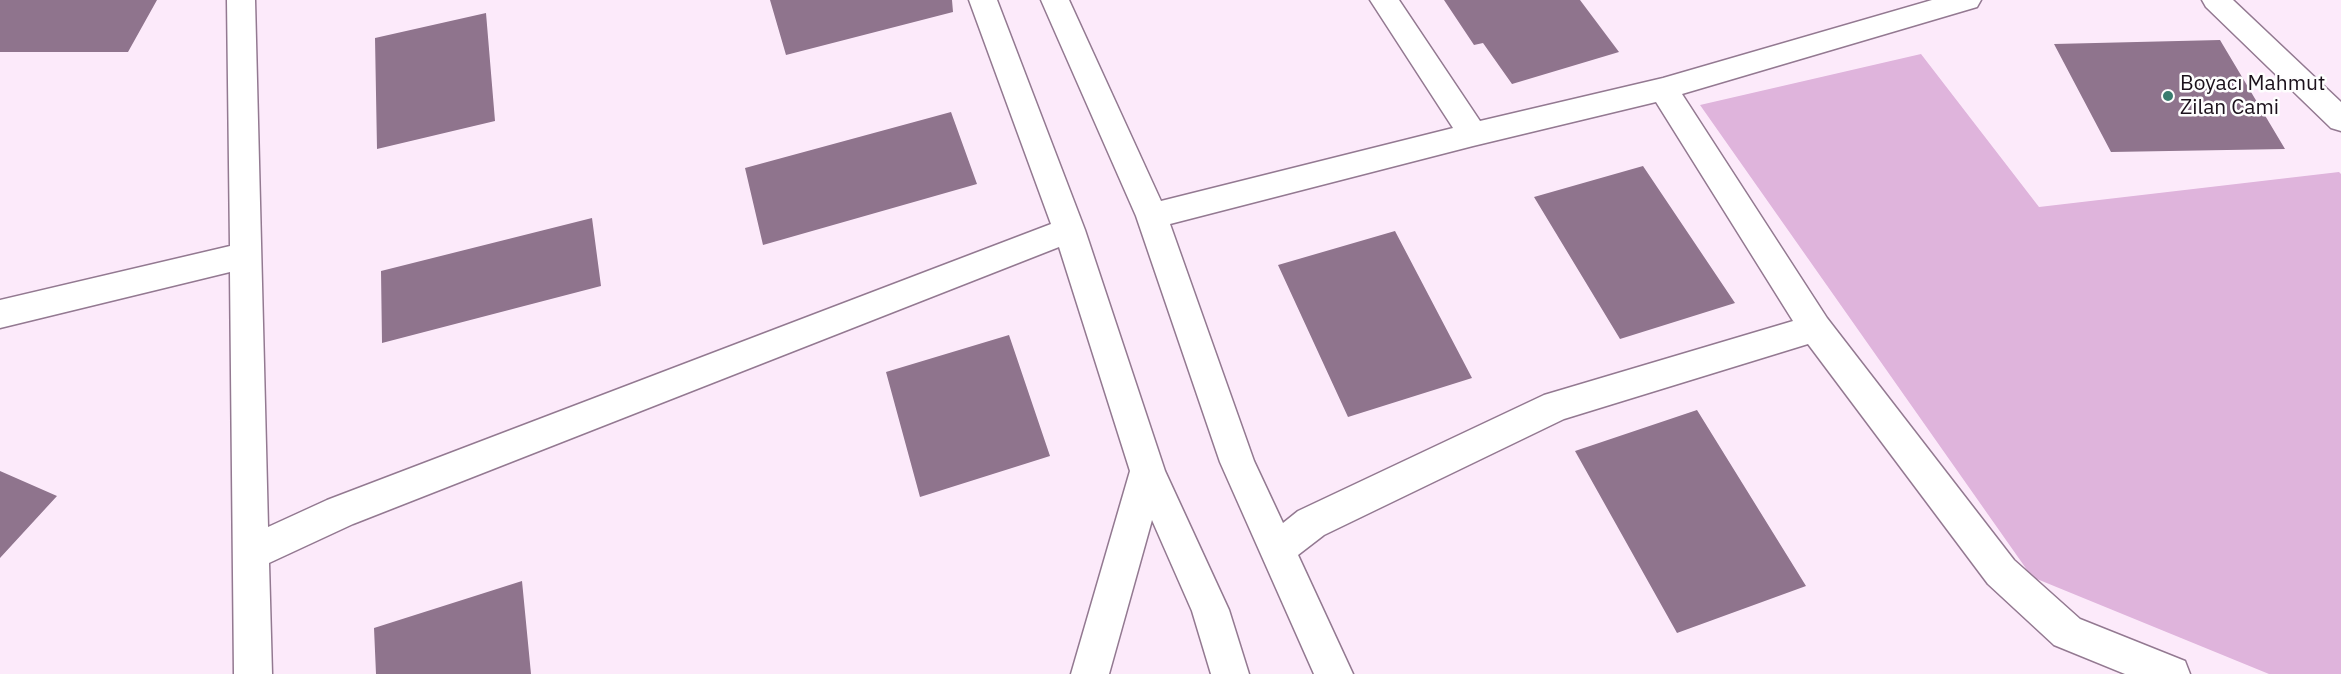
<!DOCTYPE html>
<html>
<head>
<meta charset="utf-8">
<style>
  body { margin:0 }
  canvas { display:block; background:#fceafa }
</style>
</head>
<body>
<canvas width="2341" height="674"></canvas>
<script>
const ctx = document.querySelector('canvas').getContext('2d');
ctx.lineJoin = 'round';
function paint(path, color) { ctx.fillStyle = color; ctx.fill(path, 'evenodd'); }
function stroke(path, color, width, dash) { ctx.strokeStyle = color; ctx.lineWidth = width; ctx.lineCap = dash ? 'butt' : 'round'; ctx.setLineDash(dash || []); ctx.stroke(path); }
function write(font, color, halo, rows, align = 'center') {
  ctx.font = font + ' "IBM Plex Sans",sans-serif'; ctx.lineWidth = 5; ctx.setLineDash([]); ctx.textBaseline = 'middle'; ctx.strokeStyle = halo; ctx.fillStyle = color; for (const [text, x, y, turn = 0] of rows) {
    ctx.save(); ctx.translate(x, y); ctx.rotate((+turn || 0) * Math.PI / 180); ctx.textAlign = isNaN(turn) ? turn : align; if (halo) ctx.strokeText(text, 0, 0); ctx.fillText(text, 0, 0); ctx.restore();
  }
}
const green = new Path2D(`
  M1921,54L2039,207L2339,172L2341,174V674H2269L2032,577L1700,105Z`);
const building = new Path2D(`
  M0,0H157L128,52H0Z
  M770,0H952L953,12L786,55Z
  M1444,0H1580L1619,52L1512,84L1483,43L1474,45Z
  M486,13L495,121L377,149L375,38Z
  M2220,40L2285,149L2111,152L2054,44Z
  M951,112L977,184L763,245L745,168Z
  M1643,166L1735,303L1620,339L1534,197Z
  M592,218L601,286L382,343L381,271Z
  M1395,231L1472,378L1348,417L1278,265Z
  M1009,335L1050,456L920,497L886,372Z
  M1697,410L1806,586L1677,633L1575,451Z
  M0,471L57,496L0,558Z
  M522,581L531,674H376L374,628Z`);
const minor = new Path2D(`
  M227,0H255L268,527L327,500L1051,224L969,0H997L1085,230L1165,471L1229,610L1249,674H1211L1192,611L1152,520L1109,674H1071L1130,471L1059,247L353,524L269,563L272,674H234L230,272L0,328V300L230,246Z
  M1041,0H1069L1161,201L1453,128L1370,0H1399L1480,121L1663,78L1932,0H1981L1977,7L1682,94L1827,318L2014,560L2080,619L2185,661L2190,674H2125L2054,645L1988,584L1808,344L1564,419L1324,535L1298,555L1353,674H1314L1220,462L1136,216ZM1656,102L1793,321L1544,395L1298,511L1283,523L1254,461L1170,224L1473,146Z
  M2202,0H2233L2341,102V131L2331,128L2206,7Z`);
const markers = [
  [2168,96,6,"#397c6f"]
];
const poiNames = [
  ["Boyacı Mahmut",2180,84],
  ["Zilan Cami",2180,108]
];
paint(green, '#dfb4dc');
paint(building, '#8f748d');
stroke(minor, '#937991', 3);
paint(minor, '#fff');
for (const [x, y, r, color] of markers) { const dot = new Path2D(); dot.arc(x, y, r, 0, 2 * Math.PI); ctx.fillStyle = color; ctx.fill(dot); stroke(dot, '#fefefe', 2); }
write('21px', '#1b111b', '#fefefe', poiNames, 'left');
</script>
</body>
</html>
